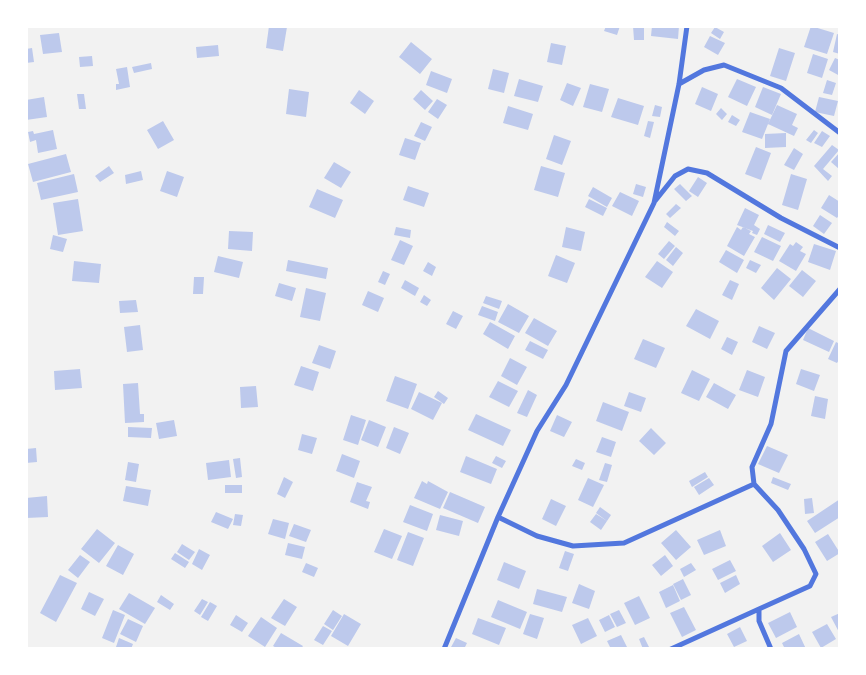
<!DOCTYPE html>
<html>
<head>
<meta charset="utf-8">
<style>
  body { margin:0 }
  #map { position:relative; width:866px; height:675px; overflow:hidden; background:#f2f2f2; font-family:Figtree,sans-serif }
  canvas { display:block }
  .frame { position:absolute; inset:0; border:28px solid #fff; pointer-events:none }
</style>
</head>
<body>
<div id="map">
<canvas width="866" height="675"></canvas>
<div class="frame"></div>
</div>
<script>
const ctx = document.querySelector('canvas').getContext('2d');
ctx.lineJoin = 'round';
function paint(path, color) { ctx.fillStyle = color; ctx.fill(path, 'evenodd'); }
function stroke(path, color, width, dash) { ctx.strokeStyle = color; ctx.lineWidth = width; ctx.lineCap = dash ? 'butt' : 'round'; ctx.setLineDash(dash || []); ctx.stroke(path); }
const building = new Path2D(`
  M269,26L287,27L283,51L266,48Z
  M606,26H620L617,35L604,31Z
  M633,26H644V40H634Z
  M652,26H679L678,39L651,36Z
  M811,26L834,33L827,54L804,47Z
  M715,27L724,32L720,39L711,33Z
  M59,33L62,52L43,54L40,35Z
  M837,34L840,35V54L833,52Z
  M710,36L725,43L718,55L704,47Z
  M411,42L432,59L420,74L399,57Z
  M551,43L566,46L562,65L547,62Z
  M218,45L219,56L197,58L196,47Z
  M32,48L34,62L26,63V49Z
  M779,48L795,53L786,81L770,76Z
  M813,54L828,59L822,78L807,73Z
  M92,56L93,66L80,67L79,57Z
  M835,58L840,60V76L829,70Z
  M151,63L152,69L134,73L132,67Z
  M127,67L130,87L116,90V84H119L116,69Z
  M493,69L509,73L504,93L488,89Z
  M431,71L452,79L447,93L426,85Z
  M519,79L543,86L538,102L514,96Z
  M737,79L756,87L747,106L728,97Z
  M827,80L836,83L832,95L823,93Z
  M567,83L581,88L573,106L560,100Z
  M590,84L609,89L602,112L583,107Z
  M702,87L718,94L711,111L695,104Z
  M763,87L781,94L772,115L755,107Z
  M289,89L309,92L306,117L286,114Z
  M359,90L374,101L365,114L350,103Z
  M421,90L433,101L425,110L413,99Z
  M77,94H84L86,109H79Z
  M44,97L47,117L26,120V100Z
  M819,97L838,101L834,116L815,112Z
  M618,98L644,106L638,125L611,117Z
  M437,99L447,105L438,119L428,112Z
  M655,105L662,107L660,117L652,116Z
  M777,105L797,114L792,125L798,128L794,136L768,124Z
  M508,106L533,114L528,130L503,123Z
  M721,108L727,114L722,120L716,114Z
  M750,112L770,119L762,139L742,132Z
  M732,115L740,120L736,126L728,122Z
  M163,121L174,140L158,149L147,130Z
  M648,121L654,122L650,138L644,136Z
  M421,122L432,127L425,141L414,136Z
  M53,130L57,149L38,153L36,140L30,142L28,132L33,131L34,134Z
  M814,130L818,133L811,143L806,140Z
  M822,131L830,136L822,147L814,143Z
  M786,133V147L765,148V134Z
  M554,135L571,141L562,165L546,159Z
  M405,138L421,143L415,160L399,155Z
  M832,145L839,150L823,169L832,176L828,181L814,166Z
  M756,147L771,153L761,180L745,174Z
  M794,148L803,154L794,170L784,165Z
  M840,152V168L839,169L831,162Z
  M66,154L71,172L33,182L28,164Z
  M334,162L351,172L341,188L324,178Z
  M109,166L114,173L100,182L95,176Z
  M541,166L565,173L558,197L534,190Z
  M141,171L143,180L126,184L125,175Z
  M167,171L184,177L177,197L160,191Z
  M74,174L78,192L41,200L37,183Z
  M791,174L807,179L798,210L782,205Z
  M698,177L707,183L698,197L689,191Z
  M636,184L646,187L643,197L633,194Z
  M680,184L692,196L686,201L674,189Z
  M408,186L429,193L424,207L403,200Z
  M593,187L612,198L607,207L588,196Z
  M317,189L343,200L335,218L309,207Z
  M620,192L639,201L632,216L612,206Z
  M829,195L840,202V214L837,218L821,208Z
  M78,199L83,231L58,235L53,203Z
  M589,199L607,208L603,216L585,207Z
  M676,204L681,208L670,218L666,214Z
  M745,208L759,215L754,225L760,229L757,235L752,233L753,231L737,225Z
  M820,215L832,223L824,234L813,226Z
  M667,222L679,231L675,236L664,227Z
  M768,225L785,233L780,242L764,234Z
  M396,227L411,230L410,238L394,235Z
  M566,227L585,232L581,251L562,247Z
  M737,227L741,230L743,227L751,231L749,234L755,237L744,256L727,246Z
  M229,231L253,232L252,251L228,249Z
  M53,235L67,239L63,252L50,249Z
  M762,237L781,246L773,261L754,252Z
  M400,240L413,246L404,265L391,260Z
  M669,241L675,246L664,259L658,254Z
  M796,242L803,247L800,251L806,254L796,271L779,261L790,244L793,246Z
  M814,244L836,251L830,270L808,262Z
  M676,247L683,253L673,266L666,260Z
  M726,250L744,260L737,273L719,262Z
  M556,255L575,263L567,283L548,276Z
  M218,256L243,262L239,278L214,272Z
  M288,260L328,268L326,279L286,271Z
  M750,260L761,265L756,273L746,268Z
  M74,261L101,264L99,283L72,281Z
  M657,261L673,272L662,288L645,277Z
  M428,262L436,267L432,276L423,271Z
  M777,268L791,279L774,300L761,288Z
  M802,270L816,281L803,297L789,286Z
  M383,271L390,274L385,285L378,282Z
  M194,277H204L203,294H193Z
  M405,280L419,288L415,296L401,288Z
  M730,280L739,284L732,300L722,295Z
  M279,283L296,288L292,301L275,296Z
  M306,288L326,293L320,321L300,317Z
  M368,291L384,298L378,312L362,305Z
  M424,295L431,300L427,306L420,302Z
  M486,296L502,301L499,309L483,303Z
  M136,300L138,312L120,313L119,301Z
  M508,304L529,316L519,333L498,322Z
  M482,306L498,312L495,321L478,315Z
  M696,309L719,321L710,339L686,326Z
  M453,311L463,316L456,329L446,324Z
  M534,318L557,331L548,346L525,333Z
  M490,322L515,336L508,349L483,334Z
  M140,325L143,350L127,352L124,327Z
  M759,326L775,333L767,349L752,342Z
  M808,328L834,341L829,352L803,340Z
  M727,337L738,342L732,355L721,349Z
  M643,339L665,348L656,368L634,359Z
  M530,341L548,350L543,359L525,350Z
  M836,342L840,344V358L837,363L828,359Z
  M319,345L336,351L330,369L312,363Z
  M510,358L527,367L517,385L501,376Z
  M301,366L319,372L313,391L294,385Z
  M80,369L82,388L55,390L54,371Z
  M801,369L820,375L814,391L796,384Z
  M692,370L710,379L699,401L681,393Z
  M747,370L765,377L758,397L739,390Z
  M395,376L417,384L408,409L386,401Z
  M498,381L518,391L509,407L489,397Z
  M138,383L140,414H144V422L125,423L123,384Z
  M714,383L736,395L728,409L706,397Z
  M256,386L258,407L241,408L240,387Z
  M528,390L537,395L527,417L517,413Z
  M438,391L448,398L444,404L434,397Z
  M419,392L442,403L433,420L411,409Z
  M629,392L646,398L641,412L624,406Z
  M815,396L828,399L825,419L811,416Z
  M603,402L629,412L622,431L596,421Z
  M476,414L511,430L503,446L468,430Z
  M351,415L366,420L358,445L343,440Z
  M557,415L572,422L564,437L550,431Z
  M174,420L177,436L159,439L156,423Z
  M369,420L386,427L378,447L361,440Z
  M128,427L152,428L151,438L128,437Z
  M394,427L409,433L400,454L386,448Z
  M651,428L666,443L654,455L639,441Z
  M302,434L317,438L312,454L298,450Z
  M602,437L616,442L611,457L596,452Z
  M767,446L788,455L779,473L758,464Z
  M36,448L37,462L26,463V449Z
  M342,454L360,461L354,478L336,471Z
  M466,456L497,469L491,484L460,472Z
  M496,456L506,461L502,468L492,463Z
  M240,458L242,477L236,478L233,459Z
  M576,459L585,463L582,470L572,466Z
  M229,460L231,477L208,480L206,463Z
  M128,462L139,464L136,482L125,480Z
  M605,463L612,465L607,482L599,480Z
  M705,472L708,477L692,487L689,481Z
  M284,477L293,482L285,498L277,494Z
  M773,477L791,484L788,490L771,483Z
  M588,478L604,485L593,507L578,500Z
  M709,478L714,485L699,495L694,487Z
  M422,481L427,484L428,481L448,492L440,509L414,498Z
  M357,482L372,487L366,501L370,502L368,509L350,502Z
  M225,485H242V493H225Z
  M126,486L151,490L148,506L123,501Z
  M450,492L485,507L478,523L443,508Z
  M47,496L48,517L26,518V498Z
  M812,498L814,513L805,514L804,499Z
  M551,499L566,506L556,526L542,519Z
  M840,499V517L815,533L807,521Z
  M410,505L433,514L427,531L403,522Z
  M600,507L611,515L607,521L596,513Z
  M216,512L233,519L228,529L211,522Z
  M235,514L243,515L241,526L233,525Z
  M596,514L607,521L601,530L590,522Z
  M440,515L463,521L459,536L436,530Z
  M273,519L289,523L285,539L268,534Z
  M294,524L311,530L306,542L289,536Z
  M97,529L115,543L99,563L81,549Z
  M384,529L402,536L392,559L374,552Z
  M676,530L691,547L676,560L661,543Z
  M720,530L726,546L704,555L697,540Z
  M408,532L424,538L413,566L397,560Z
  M780,533L791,550L773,562L762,546Z
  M828,534L840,553L827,561L815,542Z
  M288,543L305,547L302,559L285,555Z
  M182,544L195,552L189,560L177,552Z
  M118,545L134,554L123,575L106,566Z
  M199,549L210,555L202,570L192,564Z
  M565,551L574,554L568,571L559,568Z
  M175,553L189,562L185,568L171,559Z
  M80,555L90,562L78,578L68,570Z
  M665,555L673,566L661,576L652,565Z
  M730,560L736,571L718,580L712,569Z
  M504,562L526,571L519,589L497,580Z
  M306,563L318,568L314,577L302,572Z
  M691,563L696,570L684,577L680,569Z
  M60,575L77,583L56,622L40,613Z
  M736,575L740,584L725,593L720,583Z
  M683,579L691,595L681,600L673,584Z
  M579,584L595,591L589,609L572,603Z
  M673,585L680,601L666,608L659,592Z
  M537,589L567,597L562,612L533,604Z
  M89,592L104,599L95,616L81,609Z
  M129,593L155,608L145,624L119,609Z
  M161,595L174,604L170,610L157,602Z
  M639,596L650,618L635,625L624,603Z
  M202,599L208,602L200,615L194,611Z
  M284,599L297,607L285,626L271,618Z
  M498,600L527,612L520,629L491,617Z
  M210,602L217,606L208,621L201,617Z
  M684,607L696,630L682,637L670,613Z
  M113,610L125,615L114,643L102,638Z
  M333,610L342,616L333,630L324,624Z
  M619,610L626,623L617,627L610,614Z
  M790,612L797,627L776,638L768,623Z
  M840,613V634L831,617Z
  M344,614L361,624L348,646L331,636Z
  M530,614L544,618L537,639L523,634Z
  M236,615L248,623L242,632L230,625Z
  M609,615L615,627L605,632L599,620Z
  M261,617L277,628L265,647L248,636Z
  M478,618L506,628L499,645L472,634Z
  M588,618L597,636L581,644L572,625Z
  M128,619L143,626L136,642L120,634Z
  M827,624L836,639L821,648L812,632Z
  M323,626L332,631L323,645L314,640Z
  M740,627L747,641L734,647L727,634Z
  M281,633L303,646L301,649H278L273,646Z
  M799,634L806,649H785L782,643Z
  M621,635L628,649H611L607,641Z
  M644,637L650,649H643L639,639Z
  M119,638L133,644L131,649L116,647Z
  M456,638L467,643L464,649H450Z`);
const minor = new Path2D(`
  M679,84L704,70L724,65L781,88L840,133
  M655,201L675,176L688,169L707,173L781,218L840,248
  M498,517L537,536L573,546L624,543L754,484
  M444,649L498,517L537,431L566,385L654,203L679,84L687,26
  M671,649L759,609
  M771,649L759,621V609L810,586L816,574L804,549L778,510L754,484L752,467L771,424L786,351L840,289`);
paint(building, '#bdc9ec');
stroke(minor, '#5277de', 5);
</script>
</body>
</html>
